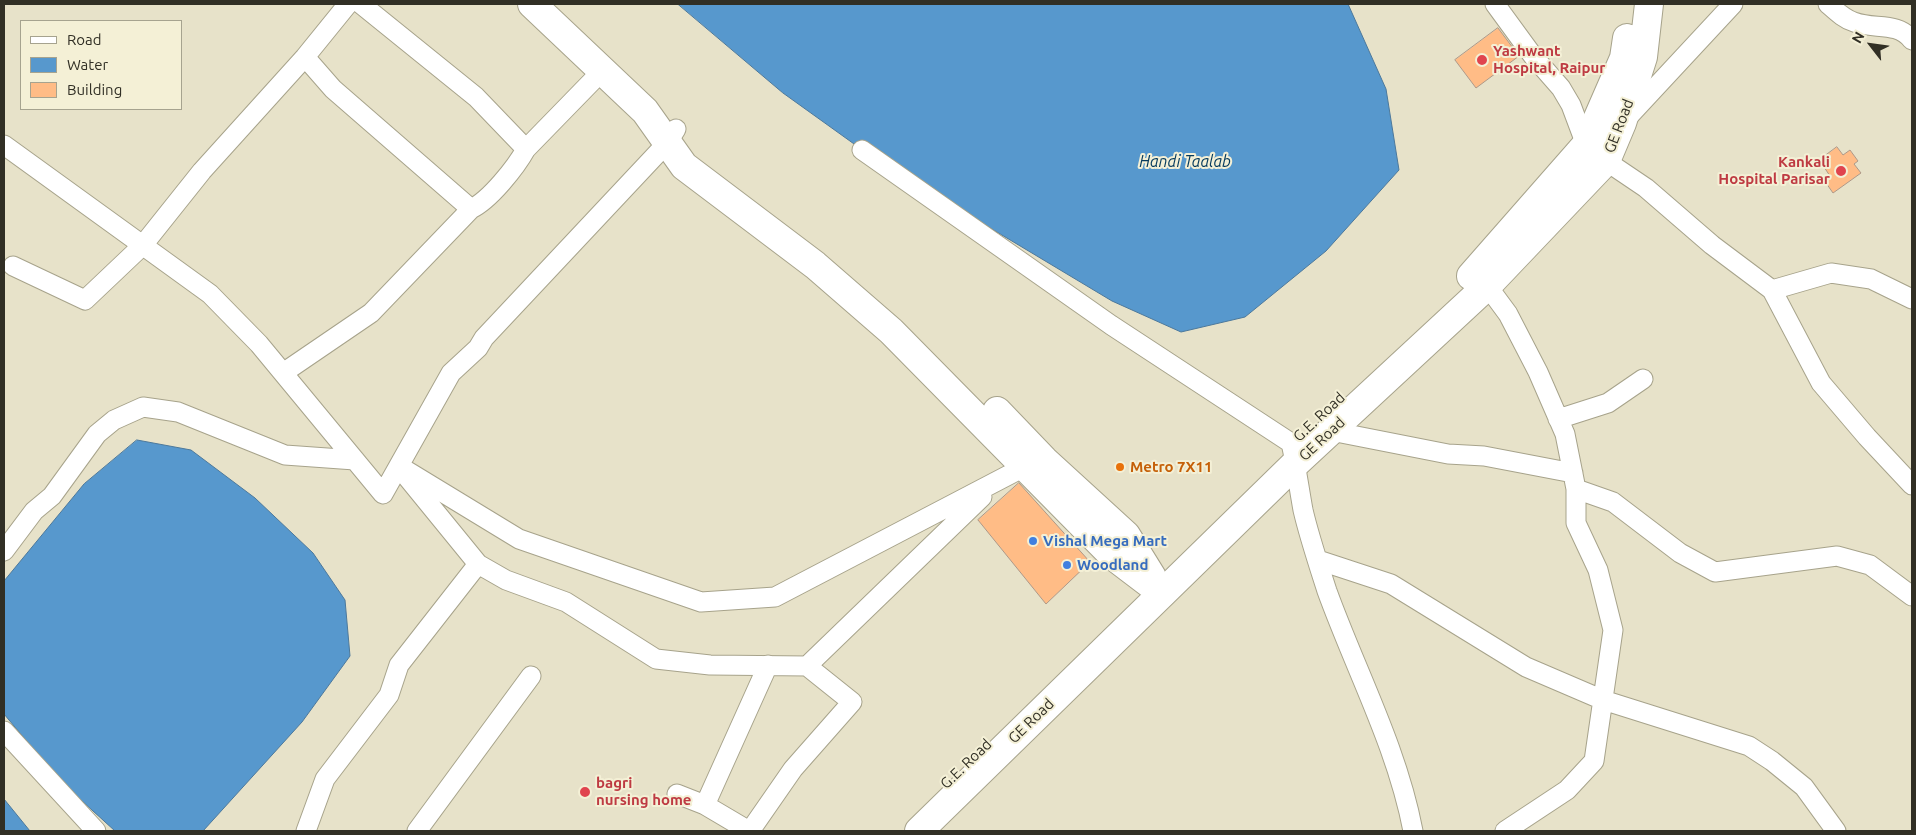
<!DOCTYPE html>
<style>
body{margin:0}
#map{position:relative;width:1916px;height:835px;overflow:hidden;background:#e7e2c9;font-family:Ubuntu,sans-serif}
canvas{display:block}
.frame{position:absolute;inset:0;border:5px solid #312f25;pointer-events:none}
.legend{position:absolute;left:20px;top:20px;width:162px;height:90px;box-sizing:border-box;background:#f4f0d6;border:1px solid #a6a38f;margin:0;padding:6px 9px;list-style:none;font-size:15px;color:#312f25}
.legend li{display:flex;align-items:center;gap:10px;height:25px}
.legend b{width:25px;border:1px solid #a6a38f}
.north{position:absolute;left:1846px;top:20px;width:50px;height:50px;-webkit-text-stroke:4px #f4f0d6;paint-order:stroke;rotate:300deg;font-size:14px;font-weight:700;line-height:20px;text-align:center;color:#312f25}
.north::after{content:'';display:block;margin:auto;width:18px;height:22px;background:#312f25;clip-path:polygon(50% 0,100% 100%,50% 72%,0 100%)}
</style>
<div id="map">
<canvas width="1916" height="835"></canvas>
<div class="frame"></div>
<ul class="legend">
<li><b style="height:6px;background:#fff"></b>Road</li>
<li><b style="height:14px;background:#5798cd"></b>Water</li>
<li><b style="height:14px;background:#ffbc86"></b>Building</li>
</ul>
<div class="north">N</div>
</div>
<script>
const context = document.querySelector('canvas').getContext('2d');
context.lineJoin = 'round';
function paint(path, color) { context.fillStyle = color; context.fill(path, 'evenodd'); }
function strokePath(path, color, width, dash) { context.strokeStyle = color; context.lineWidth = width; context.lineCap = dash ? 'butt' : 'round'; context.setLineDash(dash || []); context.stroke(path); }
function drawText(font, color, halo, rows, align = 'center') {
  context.font = font + ' Ubuntu,sans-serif'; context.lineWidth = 4; context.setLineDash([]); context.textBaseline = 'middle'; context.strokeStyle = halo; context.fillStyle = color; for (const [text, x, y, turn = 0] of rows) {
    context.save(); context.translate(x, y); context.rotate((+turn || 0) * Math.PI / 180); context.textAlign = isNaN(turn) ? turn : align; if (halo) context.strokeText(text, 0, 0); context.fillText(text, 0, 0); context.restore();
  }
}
const water = new Path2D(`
 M 678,4 L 1348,4 L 1386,89 L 1399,170 L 1326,251 L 1245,317 L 1181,332 L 1112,301 L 875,159 L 783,93 Z
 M 137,440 L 191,450 L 255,498 L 313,553 L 345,600 L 350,656 L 302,722 L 203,831 L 115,831 L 60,781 L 4,714 L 4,581 L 84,484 Z
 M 4,799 L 30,831 L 4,831 Z`);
paint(water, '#5798cd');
strokePath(water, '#4c789b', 1);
const building = new Path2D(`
 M 1498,28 L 1519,56 L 1476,88 L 1455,60 Z
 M 1837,147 L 1843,155 L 1850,150 L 1858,161 L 1854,164 L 1861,173 L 1833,193 L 1824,180 L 1830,176 L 1824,167 L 1830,162 L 1825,156 Z
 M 1019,483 L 1090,562 L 1046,604 L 978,520 Z`);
paint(building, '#ffbc86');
strokePath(building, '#ad9888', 1);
const street = new Path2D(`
 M 361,4 L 476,97 L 526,149
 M 1495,4 L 1533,56 L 1561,88 L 1571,105 L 1586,145 L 1606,161 L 1646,188 L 1712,245 L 1772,290 L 1821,383 L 1867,437 L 1912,485
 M 1828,4 C 1836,11 1844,19 1854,22 C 1874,30 1897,21 1912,40
 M 305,57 L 333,89 L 471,209
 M 1627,118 L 1733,4
 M 4,145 L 210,294 L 259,344 L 383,494 L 451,373 L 478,348 L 484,338 L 668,142 L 676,129
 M 862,150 L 1111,325 L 1291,443 C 1296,465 1299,488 1303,510 C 1309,536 1319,566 1327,591 C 1356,671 1397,747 1413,831
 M 13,266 L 85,300 L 143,245 L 202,171 L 305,57 L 348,4
 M 1480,276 L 1508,314 L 1538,372 L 1565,434 L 1576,489 L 1576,523 L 1598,570 L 1613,630 L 1594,761 L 1567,790 L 1505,831
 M 1772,290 L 1831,273 L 1871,279 L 1912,299
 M 283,373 L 371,313 L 471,209 C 490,200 516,167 526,149 L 603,70
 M 1558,419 L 1608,403 L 1643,379
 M 1331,431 L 1448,454 L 1484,456 L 1573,473
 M 399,466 L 519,539 L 701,602 L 775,597 L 1024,467 L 1036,463
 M 1576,489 L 1613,502 L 1680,553 L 1715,572 L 1837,556 L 1870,565 L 1912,596
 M 4,551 L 34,511 L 52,496 L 97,434 L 114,420 L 143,407 L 178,412 L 285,455 L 355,460
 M 1318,560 L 1391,584 L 1526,667 L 1603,700 L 1749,746 L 1772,761 L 1804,787 L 1836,831
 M 478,564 L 506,580 L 566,602 L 656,659 L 710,665 L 807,666 L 982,497
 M 4,731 L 96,831
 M 677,794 L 705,805 L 749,831
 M 705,805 L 768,665
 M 306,831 L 325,779 L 389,695 L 399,665 L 478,564 L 407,477
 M 417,831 L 531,676
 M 750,831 L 793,769 L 852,702 L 807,666`);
const secondary = new Path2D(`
 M 532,4 L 645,111 L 684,166 L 815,265 L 891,331 L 1112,555 L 1162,593
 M 997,411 L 1044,460 L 1126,535 L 1152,577`);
const primary = new Path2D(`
 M 1471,276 L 1586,145 L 1624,58 L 1627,38
 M 919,831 L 1296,463 L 1487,286 L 1606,161 L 1622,123 L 1643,57 L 1649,4`);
strokePath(street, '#a7a38b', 21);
strokePath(secondary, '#a7a38b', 30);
strokePath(primary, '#a7a38b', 30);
strokePath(street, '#fff', 19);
strokePath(secondary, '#fff', 28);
strokePath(primary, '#fff', 28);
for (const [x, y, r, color] of [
 [1482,60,6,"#e0444e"],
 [1841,171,6,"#e0444e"],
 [1120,467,5,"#e8710a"],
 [1033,541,5,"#3f7fe0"],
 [1067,565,5,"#3f7fe0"],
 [585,792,6,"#e0444e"]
]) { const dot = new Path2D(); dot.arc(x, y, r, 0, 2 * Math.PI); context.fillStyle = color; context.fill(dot); strokePath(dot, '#f4f0d6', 2); }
drawText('bold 15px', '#be3a42', '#f4f0d6', [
 ["Yashwant",1493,51],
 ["Hospital, Raipur",1493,68],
 ["Kankali",1830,162,"right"],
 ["Hospital Parisar",1830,179,"right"],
 ["bagri",596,783],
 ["nursing home",596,800]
], 'left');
drawText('15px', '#312f25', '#f4f0d6', [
 ["GE Road",1619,126,-69],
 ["G.E. Road",1319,417,-43],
 ["GE Road",1322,439,-43],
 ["GE Road",1031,721,-44],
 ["G.E. Road",966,764,-44]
]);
drawText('bold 15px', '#c56008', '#f4f0d6', [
 ["Metro 7X11",1130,467]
], 'left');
drawText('bold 15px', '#366cbe', '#f4f0d6', [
 ["Vishal Mega Mart",1043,541],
 ["Woodland",1077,565]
], 'left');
drawText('italic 16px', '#053a5d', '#f4f0d6', [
 ["Handi Taalab",1185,162]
]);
</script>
